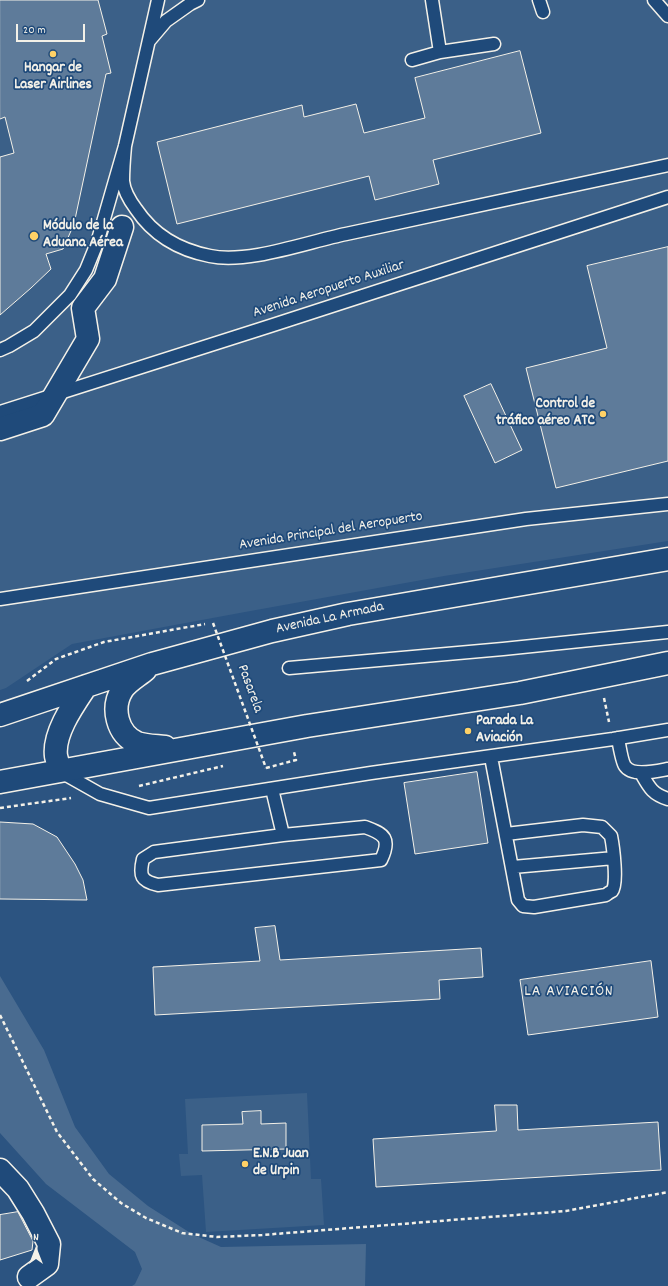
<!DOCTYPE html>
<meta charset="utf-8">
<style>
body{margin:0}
#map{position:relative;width:668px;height:1286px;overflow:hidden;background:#2c5481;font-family:Dekko,sans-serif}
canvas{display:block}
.north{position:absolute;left:16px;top:1230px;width:40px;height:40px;-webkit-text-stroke:3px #1f4a7a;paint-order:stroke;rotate:0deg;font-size:11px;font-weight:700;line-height:16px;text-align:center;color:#f4f1e8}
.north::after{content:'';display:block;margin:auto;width:14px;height:18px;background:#f4f1e8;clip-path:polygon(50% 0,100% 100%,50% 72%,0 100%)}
.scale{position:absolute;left:16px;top:24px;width:69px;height:18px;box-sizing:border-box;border:2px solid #f4f1e8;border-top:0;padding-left:5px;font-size:12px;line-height:14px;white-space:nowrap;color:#f4f1e8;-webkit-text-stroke:3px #1f4a7a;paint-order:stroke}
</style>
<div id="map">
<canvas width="668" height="1286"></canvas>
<div class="north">N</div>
<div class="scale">20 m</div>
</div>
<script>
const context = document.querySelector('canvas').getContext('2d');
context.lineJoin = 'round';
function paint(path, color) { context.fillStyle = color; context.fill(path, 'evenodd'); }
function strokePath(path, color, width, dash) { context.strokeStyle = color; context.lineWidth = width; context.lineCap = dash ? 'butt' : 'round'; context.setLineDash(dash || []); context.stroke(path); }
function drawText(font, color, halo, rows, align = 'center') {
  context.font = font + ' Dekko,sans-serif'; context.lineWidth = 3.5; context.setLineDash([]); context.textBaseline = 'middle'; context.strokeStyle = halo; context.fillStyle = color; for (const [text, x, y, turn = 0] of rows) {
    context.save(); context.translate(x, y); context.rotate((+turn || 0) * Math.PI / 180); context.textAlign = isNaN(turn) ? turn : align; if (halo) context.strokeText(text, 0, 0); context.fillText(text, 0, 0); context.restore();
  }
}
paint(new Path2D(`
 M 0,0 L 668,0 L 668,541 L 444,576 L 245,612 L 72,644 L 6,688 L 0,690 Z
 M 307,1093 L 311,1179 L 321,1179 L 324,1225 L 206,1232 L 202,1175 L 181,1176 L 179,1154 L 188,1154 L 185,1099 Z`), '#3b6088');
paint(new Path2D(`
 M 0,976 L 44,1050 L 75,1127 L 109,1174 L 148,1206 L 192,1234 L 221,1247 L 366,1244 L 365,1286 L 132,1286 L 135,1284 L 142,1269 L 135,1252 L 46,1184 L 0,1133 Z`), '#496b90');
const building = new Path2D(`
 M 0,0 L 98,0 L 107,34 L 102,36 L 111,73 L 106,74 L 74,224 L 63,249 L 46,254 L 51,269 L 31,288 L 0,315 L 0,157 L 14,153 L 5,117 L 0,119 Z
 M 520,51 L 541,133 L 433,160 L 439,184 L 375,200 L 369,176 L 177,224 L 157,142 L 302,105 L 304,117 L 356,104 L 364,133 L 425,118 L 415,78 Z
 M 668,247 L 668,461 L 556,488 L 526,368 L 607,348 L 587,266 Z
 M 491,384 L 522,450 L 495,463 L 464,396 Z
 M 477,772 L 488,843 L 415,854 L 404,783 Z
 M 0,822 L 33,824 L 57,837 L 75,864 L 83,880 L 87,900 L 0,899 Z
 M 275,926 L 280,960 L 481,948 L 483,977 L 439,980 L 440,999 L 155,1015 L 153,967 L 260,961 L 255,928 Z
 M 651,961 L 658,1017 L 528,1035 L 520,980 Z
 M 495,1105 L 517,1105 L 518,1130 L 658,1122 L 661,1170 L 376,1187 L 373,1139 L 496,1131 Z
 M 261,1111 L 261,1124 L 286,1123 L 286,1149 L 202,1151 L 202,1125 L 243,1124 L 242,1112 Z
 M 18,1212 L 33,1241 L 32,1250 L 0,1260 L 0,1215 Z`);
paint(building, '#5e7b9a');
strokePath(building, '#f4f1e8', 1);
const lane = new Path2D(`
 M 432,0 L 440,52 L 494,44
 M 539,0 L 543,12
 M 654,0 L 668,16
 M 149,41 L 166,21 L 190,4 L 198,0
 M 412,60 L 440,52
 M 125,146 C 124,157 123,170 123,181 C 124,191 130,201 136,209 C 154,236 179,250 210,256 C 248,264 307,242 346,234 C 453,211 561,188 668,165
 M 0,350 L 9,346 L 34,331 L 70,295 L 86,270 L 97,243 L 125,146 L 158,0
 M 0,412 L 270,326 L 668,197
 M 0,599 L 526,519 L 668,504
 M 289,668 L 503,649 L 668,632
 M 618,738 C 619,744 622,762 625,766 C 632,777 657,771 668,769
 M 491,757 L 518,900 L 523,906 L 534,907 L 606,895 C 608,893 610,892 612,891 C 618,884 613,846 611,836 L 602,827 L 583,825 L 506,834
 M 61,772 L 100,794 L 149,808 L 371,773 L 613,739 L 668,730
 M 641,773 C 649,787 652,794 668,799
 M 272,789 L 283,835
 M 365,827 C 385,834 391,839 381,860 L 158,885 C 141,881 139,876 143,859 L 154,852 L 283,835 Z
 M 513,867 L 614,858`);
const street = new Path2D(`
 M 0,429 L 43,415 L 88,339 L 83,308 L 105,279 L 122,227
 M 0,1170 L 18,1189 L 33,1213 L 49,1244 L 47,1264 L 29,1277`);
const secondary = new Path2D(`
 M 145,670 C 138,676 127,682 122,690 C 111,708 117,734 137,743 C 146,746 157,746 165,747
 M 0,715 L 152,664 L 272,631 L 348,614 L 668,559
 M 60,771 C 59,766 57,761 56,756 C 53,733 74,704 86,686
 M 0,782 L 307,726 L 520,693 L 668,663`);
strokePath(lane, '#f4f1e8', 15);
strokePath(street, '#f4f1e8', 25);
strokePath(secondary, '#f4f1e8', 25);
strokePath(new Path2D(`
 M 27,681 L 56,659 L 104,642 L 205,624
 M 604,698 L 609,722
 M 266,768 L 296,760 L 294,752
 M 139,786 L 223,766
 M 0,808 L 71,798
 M 0,1015 L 57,1132 L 93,1179 L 121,1203 L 146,1218 L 182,1233 L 217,1237 L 262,1235 L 566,1211 L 668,1192`), '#f4f1e8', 2.5, [4, 3]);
strokePath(lane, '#1f4a7a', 12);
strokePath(street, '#1f4a7a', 22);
strokePath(secondary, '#1f4a7a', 22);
strokePath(new Path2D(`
 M 213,623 L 266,768`), '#f4f1e8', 2.5, [4, 3]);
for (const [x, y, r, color] of [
 [53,54,4,"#ffd166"],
 [34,236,5,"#ffd166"],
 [603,414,4,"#ffd166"],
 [468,731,4,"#ffd166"],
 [245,1164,4,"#ffd166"]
]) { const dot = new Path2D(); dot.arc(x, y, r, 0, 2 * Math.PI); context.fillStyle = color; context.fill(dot); strokePath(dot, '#1f4a7a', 1.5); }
drawText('bold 15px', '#f4f1e8', '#1f4a7a', [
 ["Hangar de",53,69,"center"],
 ["Laser Airlines",53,86,"center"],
 ["Módulo de la",43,227],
 ["Aduana Aérea",43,244],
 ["Control de",595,405,"right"],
 ["tráfico aéreo ATC",595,422,"right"],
 ["Parada La",476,722],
 ["Aviación",476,739],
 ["E.N.B Juan",253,1155],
 ["de Urpin",253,1172]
], 'left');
drawText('15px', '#f4f1e8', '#1f4a7a', [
 ["Avenida Aeropuerto Auxiliar",329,290,-18],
 ["Avenida Principal del Aeropuerto",331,532,-9],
 ["Avenida La Armada",330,619,-12],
 ["Pasarela",249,689,70]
]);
context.letterSpacing = '1px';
drawText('16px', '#f4f1e8', '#1f4a7a', [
 ["LA AVIACIÓN",569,993]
]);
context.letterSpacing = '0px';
</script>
